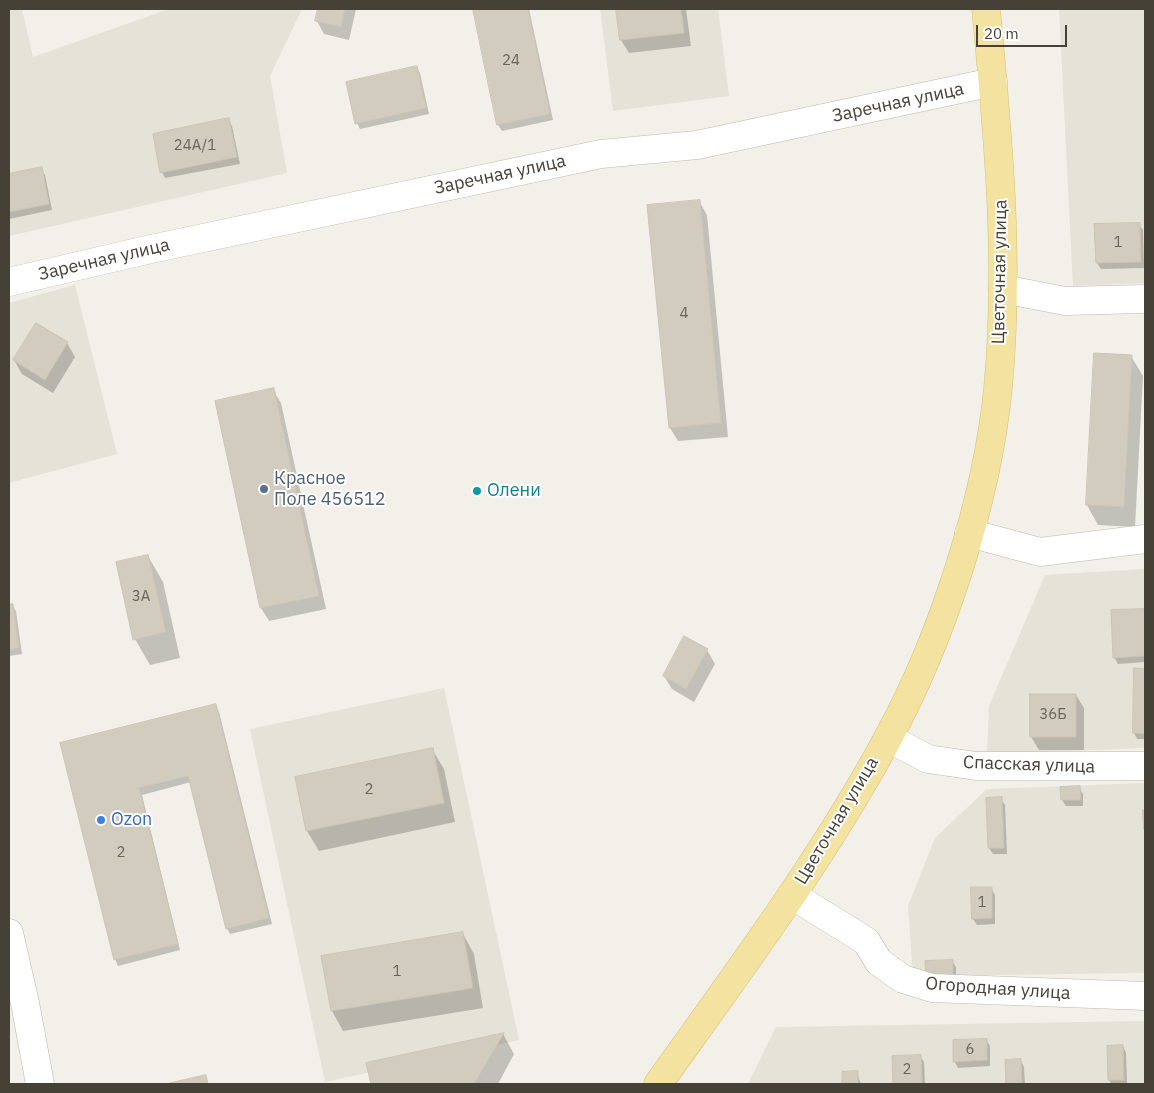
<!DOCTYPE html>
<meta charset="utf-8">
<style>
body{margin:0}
#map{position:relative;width:1154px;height:1093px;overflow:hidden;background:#f2f0e8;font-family:"IBM Plex Sans",sans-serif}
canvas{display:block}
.frame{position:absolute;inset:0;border:10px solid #454137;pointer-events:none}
.scale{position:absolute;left:976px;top:25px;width:91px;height:22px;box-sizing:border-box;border:2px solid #454137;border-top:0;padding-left:6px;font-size:15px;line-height:18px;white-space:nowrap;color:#454137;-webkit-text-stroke:4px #fff;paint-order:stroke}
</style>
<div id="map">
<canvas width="1154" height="1093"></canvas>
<div class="frame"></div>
<div class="scale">20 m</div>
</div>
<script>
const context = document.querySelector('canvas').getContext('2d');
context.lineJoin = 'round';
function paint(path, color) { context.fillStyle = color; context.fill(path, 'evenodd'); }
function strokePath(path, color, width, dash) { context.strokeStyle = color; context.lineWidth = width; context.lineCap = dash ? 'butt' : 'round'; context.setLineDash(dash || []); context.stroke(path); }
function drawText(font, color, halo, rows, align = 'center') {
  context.font = font + ' "IBM Plex Sans",sans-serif'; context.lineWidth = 4; context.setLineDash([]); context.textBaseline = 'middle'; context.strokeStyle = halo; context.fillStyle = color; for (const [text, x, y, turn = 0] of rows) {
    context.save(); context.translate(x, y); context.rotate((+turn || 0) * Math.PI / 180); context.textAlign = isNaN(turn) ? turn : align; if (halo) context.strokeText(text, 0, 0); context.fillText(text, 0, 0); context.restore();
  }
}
paint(new Path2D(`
 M 9,9 L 22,9 L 33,57 L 169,9 L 302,9 L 270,76 L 287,173 L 9,236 Z
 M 600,9 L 718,9 L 729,96 L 613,111 Z
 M 1059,9 L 1145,9 L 1145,283 L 1073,286 Z
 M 75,285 L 117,454 L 9,483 L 9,303 Z
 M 1145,569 L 1145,748 L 987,754 L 989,706 L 1045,575 Z
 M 444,688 L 519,1040 L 325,1082 L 250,729 Z
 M 1145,783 L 1145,973 L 913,976 L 908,906 L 935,838 L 987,789 Z
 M 1145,1021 L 1145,1084 L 748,1084 L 776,1027 Z`), '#e5e2d7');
paint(new Path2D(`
 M 319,9 L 356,9 L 349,40 L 324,34 L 317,21 Z
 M 474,9 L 529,9 L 553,120 L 502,131 L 498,125 Z
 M 617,9 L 686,9 L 691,46 L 629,53 L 621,40 Z
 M 416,67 L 420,73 L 429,114 L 360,129 L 357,123 Z
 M 229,120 L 232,126 L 240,164 L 165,178 L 162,172 Z
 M 41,169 L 45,175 L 52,210 L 9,219 L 9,175 Z
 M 699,201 L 707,215 L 728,437 L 678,441 L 670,428 L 649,206 Z
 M 1139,224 L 1143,230 L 1144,268 L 1101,269 L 1097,263 Z
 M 37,324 L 67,343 L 75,357 L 53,393 L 22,374 L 14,360 Z
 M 1095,355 L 1131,356 L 1143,376 L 1135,527 L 1098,525 L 1087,505 Z
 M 273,390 L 281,403 L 326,609 L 269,621 L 261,608 L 216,402 Z
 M 148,556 L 163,582 L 180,658 L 150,665 L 135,639 Z
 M 12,605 L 16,611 L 22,654 L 9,656 L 9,606 Z
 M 1145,610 L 1145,662 L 1118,664 L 1114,657 L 1112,611 Z
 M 707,650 L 715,664 L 694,702 L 672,689 L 664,676 Z
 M 1135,670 L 1145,670 L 1145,739 L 1137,739 L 1134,733 Z
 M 1076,695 L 1084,708 L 1084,750 L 1039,750 L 1031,737 Z
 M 216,706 L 219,712 L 272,924 L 230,934 L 227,928 L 191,782 L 142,795 L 180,950 L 118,966 L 115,959 L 62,744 Z
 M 432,749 L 444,769 L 455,822 L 319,851 L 307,831 Z
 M 1079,787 L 1083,794 L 1083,806 L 1066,806 L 1062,800 Z
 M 1001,799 L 1005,805 L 1007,854 L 993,854 L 989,848 Z
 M 991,888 L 995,895 L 995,924 L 977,925 L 973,919 Z
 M 463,934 L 474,954 L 483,1008 L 343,1031 L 332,1011 L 323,957 Z
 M 952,961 L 956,967 L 956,984 L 931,984 Z
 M 503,1034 L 514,1054 L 498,1084 L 372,1084 L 368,1064 Z
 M 986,1040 L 990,1046 L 990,1066 L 958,1068 L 954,1061 Z
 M 1123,1046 L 1126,1053 L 1127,1084 L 1111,1084 L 1109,1080 Z
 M 920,1056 L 924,1062 L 925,1084 L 894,1084 L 893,1057 Z
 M 1006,1061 L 1021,1061 L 1024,1067 L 1025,1084 L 1007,1084 Z
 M 843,1073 L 857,1073 L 861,1084 L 843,1084 Z`), '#0003');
const building = new Path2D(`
 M 318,9 L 345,9 L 341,27 L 315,21 Z
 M 473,9 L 528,9 L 550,114 L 497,125 Z
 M 616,9 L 681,9 L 684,33 L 620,40 Z
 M 417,66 L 426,108 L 355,124 L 346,82 Z
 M 229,118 L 237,157 L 160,173 L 153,134 Z
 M 42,167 L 49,204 L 9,212 L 9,174 Z
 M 700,200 L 721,423 L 669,428 L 647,205 Z
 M 1140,223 L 1141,262 L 1096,263 L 1094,224 Z
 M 36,323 L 68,342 L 45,380 L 13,360 Z
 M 1094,353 L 1132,355 L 1124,507 L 1086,505 Z
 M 274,388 L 319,596 L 260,608 L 215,401 Z
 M 148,555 L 166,632 L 133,640 L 116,562 Z
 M 9,604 L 13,604 L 19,648 L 9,650 Z
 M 1145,609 L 1145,656 L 1113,658 L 1111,610 Z
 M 684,636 L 708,649 L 686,689 L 663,676 Z
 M 1134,668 L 1145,669 L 1145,734 L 1133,733 Z
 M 1030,694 L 1076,694 L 1076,737 L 1030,737 Z
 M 216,704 L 269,918 L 226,929 L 188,776 L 139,788 L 178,944 L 114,960 L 60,743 Z
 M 433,748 L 444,803 L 306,831 L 295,777 Z
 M 1080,786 L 1081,800 L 1061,800 L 1060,787 Z
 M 1002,797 L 1004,848 L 988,848 L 986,798 Z
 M 1143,810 L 1145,810 L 1145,829 L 1144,829 Z
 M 971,887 L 992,887 L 992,918 L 972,919 Z
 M 463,932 L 473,988 L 331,1011 L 321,956 Z
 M 953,960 L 953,978 L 926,978 L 925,961 Z
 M 504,1033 L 474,1084 L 371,1084 L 366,1063 Z
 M 987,1039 L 987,1060 L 953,1062 L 953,1040 Z
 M 1123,1045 L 1124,1080 L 1108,1080 L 1107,1046 Z
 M 921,1055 L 922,1084 L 893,1084 L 892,1056 Z
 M 1021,1059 L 1022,1084 L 1006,1084 L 1005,1060 Z
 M 858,1071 L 858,1084 L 842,1084 L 842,1072 Z
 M 206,1075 L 208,1084 L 166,1084 Z`);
paint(building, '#d2ccbf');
strokePath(building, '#ccc4b3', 1);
const minor = new Path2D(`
 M 9,282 L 151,249 L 601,154 L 697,145 L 993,82
 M 1003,289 L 1065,301 L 1145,299
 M 969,533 L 1040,552 L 1145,539
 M 888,738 L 928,759 L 976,766 L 1145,766
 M 792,895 L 866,941 L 879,962 L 903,979 L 932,988 L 1145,996
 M 9,933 L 25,1003 L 40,1084`);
const major = new Path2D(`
 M 658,1084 C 738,972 822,860 888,738 C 942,639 987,501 998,388 C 1010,262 998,135 986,9`);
strokePath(minor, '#bdb8ac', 29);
strokePath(major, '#d7c072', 29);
strokePath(minor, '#fff', 28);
strokePath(major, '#f3e2a0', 28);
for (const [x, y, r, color] of [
 [264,489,5,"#5c6f8a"],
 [477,491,5,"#0f9aa8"],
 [101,820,5,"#3f7fe0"]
]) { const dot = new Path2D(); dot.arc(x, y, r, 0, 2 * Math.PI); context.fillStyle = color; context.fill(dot); strokePath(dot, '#fff', 2); }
drawText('15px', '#686459', null, [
 ["24",511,61],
 ["24А/1",195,146],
 ["1",1118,243],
 ["4",684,314],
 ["3А",141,597],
 ["36Б",1053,715],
 ["2",369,790],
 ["2",121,853],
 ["1",982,903],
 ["1",397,972],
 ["6",970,1050],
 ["2",907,1070]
]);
drawText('18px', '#454137', '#fff', [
 ["Заречная улица",898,103,-12],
 ["Заречная улица",500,175,-12],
 ["Заречная улица",104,260,-13],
 ["Цветочная улица",1000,272,-89],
 ["Спасская улица",1029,765,2],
 ["Цветочная улица",837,821,-59],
 ["Огородная улица",998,989,4]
]);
drawText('18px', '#4e5e75', '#fff', [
 ["Красное",274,479],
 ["Поле 456512",274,500]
], 'left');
drawText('18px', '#0d838f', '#fff', [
 ["Олени",487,491]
], 'left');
drawText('18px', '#366cbe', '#fff', [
 ["Ozon",111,820]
], 'left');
</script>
